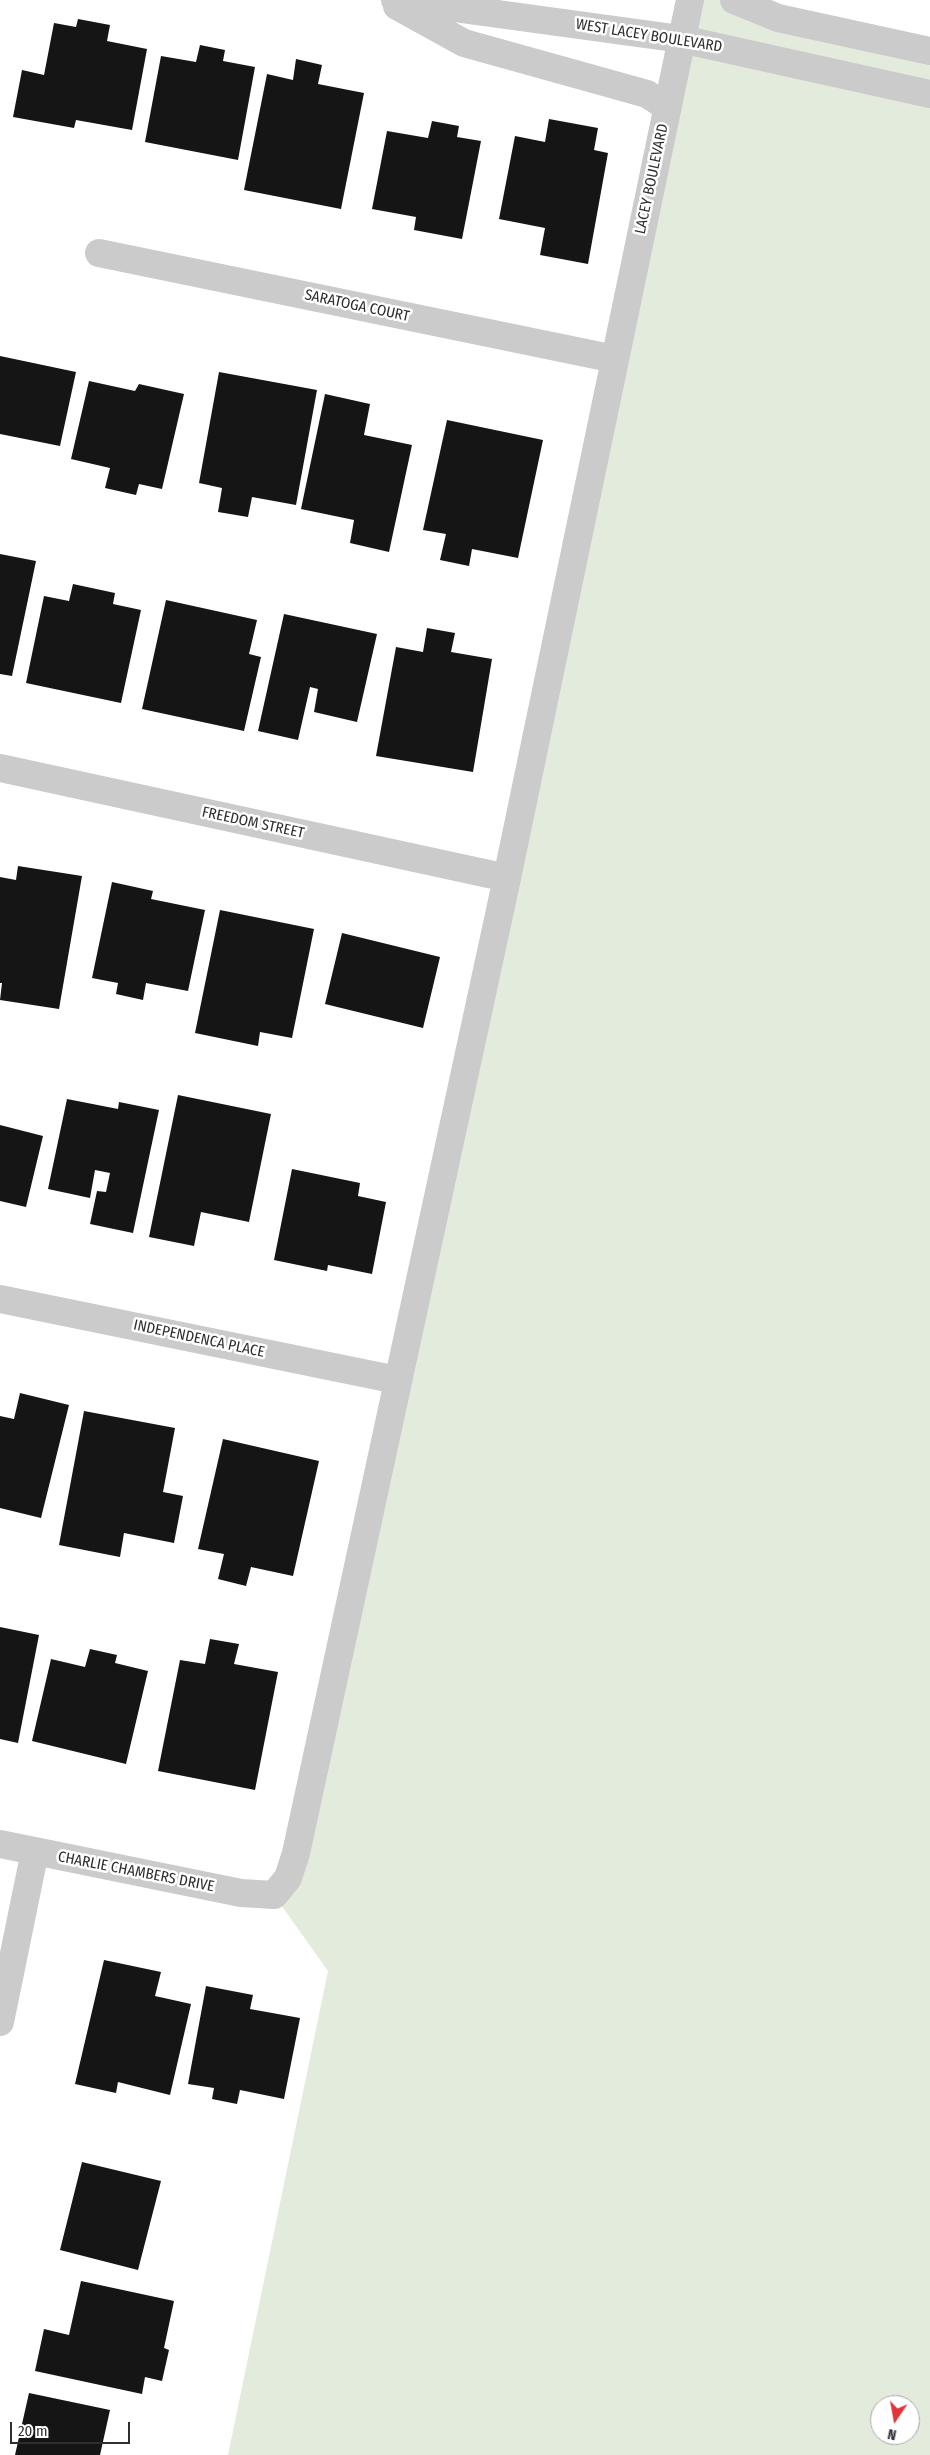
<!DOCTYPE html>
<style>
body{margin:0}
#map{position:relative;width:930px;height:2455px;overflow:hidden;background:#fff;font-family:"Fira Sans Condensed",sans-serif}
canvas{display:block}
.north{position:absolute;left:870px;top:2395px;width:50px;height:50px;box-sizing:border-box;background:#fff;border:1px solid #ababab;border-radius:50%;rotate:192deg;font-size:14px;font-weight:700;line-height:20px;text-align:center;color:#2e2e2e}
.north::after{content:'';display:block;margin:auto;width:18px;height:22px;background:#df363b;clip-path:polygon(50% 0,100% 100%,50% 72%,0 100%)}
.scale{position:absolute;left:10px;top:2422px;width:120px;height:22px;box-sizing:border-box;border:2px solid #2e2e2e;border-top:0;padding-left:6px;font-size:15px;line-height:18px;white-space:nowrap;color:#2e2e2e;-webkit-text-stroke:4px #fff;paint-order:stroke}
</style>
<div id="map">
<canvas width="930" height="2455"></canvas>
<div class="north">N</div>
<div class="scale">20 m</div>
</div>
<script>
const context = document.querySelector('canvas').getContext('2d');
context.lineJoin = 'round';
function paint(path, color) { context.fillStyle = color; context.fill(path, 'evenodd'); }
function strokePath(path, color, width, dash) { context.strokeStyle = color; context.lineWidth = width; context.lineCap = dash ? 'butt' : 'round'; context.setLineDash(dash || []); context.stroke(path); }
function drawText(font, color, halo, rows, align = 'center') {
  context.font = font + ' "Fira Sans Condensed",sans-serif'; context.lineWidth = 5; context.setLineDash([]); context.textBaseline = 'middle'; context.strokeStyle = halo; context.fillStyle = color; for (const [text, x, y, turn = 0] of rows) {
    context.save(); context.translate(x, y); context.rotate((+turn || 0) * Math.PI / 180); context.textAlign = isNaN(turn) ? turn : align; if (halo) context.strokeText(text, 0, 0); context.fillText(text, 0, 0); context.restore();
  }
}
paint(new Path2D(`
 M 690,0 L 734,0 L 930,51 L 930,2455 L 228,2455 L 328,1971 L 274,1895 ZM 880,2405 L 910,2405 L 910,2435 L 880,2435 Z`), '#e3ebdc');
paint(new Path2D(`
 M 78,19 L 110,25 L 107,41 L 147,49 L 132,130 L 76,120 L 74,128 L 13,117 L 22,70 L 44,75 L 54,23 L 76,27 Z
 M 200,45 L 225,50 L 223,61 L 255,67 L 238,160 L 145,142 L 161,56 L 196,62 Z
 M 296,59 L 322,65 L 318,84 L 364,93 L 341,209 L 244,190 L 267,74 L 293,80 Z
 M 549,119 L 598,128 L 594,150 L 608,153 L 588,264 L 540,255 L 545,228 L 499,219 L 515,136 L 545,142 Z
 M 432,121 L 459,126 L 457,137 L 481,141 L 462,239 L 414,230 L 416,217 L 372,209 L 387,131 L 428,138 Z
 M 0,356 L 76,372 L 60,446 L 0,434 Z
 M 219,372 L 317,390 L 296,505 L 252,497 L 248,517 L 218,512 L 222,488 L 199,483 Z
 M 89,381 L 135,391 L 139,384 L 184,394 L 162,489 L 139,484 L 136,495 L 105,488 L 110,468 L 71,459 Z
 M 325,394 L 370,404 L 364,435 L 412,445 L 389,552 L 350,543 L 354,520 L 301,509 Z
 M 447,420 L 543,440 L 518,558 L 472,549 L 469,566 L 440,560 L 446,534 L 423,530 Z
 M 0,554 L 36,561 L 12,676 L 0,674 Z
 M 73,584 L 115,593 L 113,604 L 141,610 L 121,703 L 26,683 L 44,596 L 69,601 Z
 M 166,600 L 257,620 L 249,654 L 261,657 L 244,731 L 142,709 Z
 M 284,614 L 377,634 L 357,722 L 314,712 L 318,689 L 310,687 L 298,740 L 258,731 Z
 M 427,628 L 455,633 L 451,652 L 492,659 L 473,772 L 376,756 L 396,647 L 423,652 Z
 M 18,866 L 82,876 L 59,1009 L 0,1000 L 2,983 L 0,983 L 0,877 L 16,880 Z
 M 112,882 L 153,891 L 151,899 L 205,910 L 188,991 L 146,983 L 143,1000 L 116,994 L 118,983 L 92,978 Z
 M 220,910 L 314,929 L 292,1038 L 260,1032 L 258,1046 L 195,1033 Z
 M 342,933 L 440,957 L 423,1028 L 325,1004 Z
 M 178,1095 L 271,1114 L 249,1222 L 201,1212 L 194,1246 L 149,1237 Z
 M 67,1099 L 118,1109 L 119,1102 L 159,1110 L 133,1233 L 90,1224 L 97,1191 L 106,1192 L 110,1173 L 95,1170 L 90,1198 L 48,1189 Z
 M 0,1125 L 43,1136 L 26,1207 L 0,1201 Z
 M 292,1169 L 360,1183 L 358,1196 L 386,1202 L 372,1274 L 328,1265 L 327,1271 L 274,1260 Z
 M 20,1393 L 69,1405 L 41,1518 L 0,1508 L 0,1416 L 14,1419 Z
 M 84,1411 L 175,1428 L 163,1492 L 183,1496 L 174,1543 L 124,1533 L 120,1557 L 59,1545 Z
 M 223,1439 L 319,1461 L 293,1576 L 251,1567 L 246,1586 L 218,1579 L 224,1554 L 198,1549 Z
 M 0,1627 L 39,1635 L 18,1743 L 0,1739 Z
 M 210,1639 L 239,1644 L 234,1664 L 278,1672 L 255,1790 L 158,1771 L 180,1660 L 205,1664 Z
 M 90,1649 L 117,1655 L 115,1663 L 148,1671 L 126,1764 L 32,1741 L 51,1659 L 85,1667 Z
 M 104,1960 L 161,1972 L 155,1996 L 191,2004 L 170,2095 L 118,2082 L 116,2093 L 75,2084 Z
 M 206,1986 L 253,1995 L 250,2009 L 300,2018 L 284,2099 L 240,2090 L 237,2104 L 212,2099 L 214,2088 L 188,2084 Z
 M 82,2162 L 161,2181 L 138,2270 L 60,2250 Z
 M 81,2281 L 174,2301 L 164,2348 L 169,2350 L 162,2381 L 145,2377 L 142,2394 L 35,2371 L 44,2329 L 69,2335 Z
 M 29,2393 L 110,2410 L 100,2455 L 15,2455 Z`), '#151515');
strokePath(new Path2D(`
 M 99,253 L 615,359
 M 0,768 L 507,878
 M 0,1299 L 397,1380
 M 0,1844 L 241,1893 L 274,1895 L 288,1878 L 296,1853 L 507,878 L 690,0
 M 0,2022 L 35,1851`), '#cbcbcb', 28);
strokePath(new Path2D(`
 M 395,0 L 681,39 L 930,94
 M 734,0 L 778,18 L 930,51
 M 397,6 L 464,43 L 647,94 L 667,107`), '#cbcbcb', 28);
drawText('15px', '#2e2e2e', '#fff', [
 ["WEST LACEY BOULEVARD",649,36,9],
 ["LACEY BOULEVARD",652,179,-78],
 ["SARATOGA COURT",357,306,12],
 ["FREEDOM STREET",253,823,12],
 ["INDEPENDENCA PLACE",199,1339,12],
 ["CHARLIE CHAMBERS DRIVE",136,1872,11]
]);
</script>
